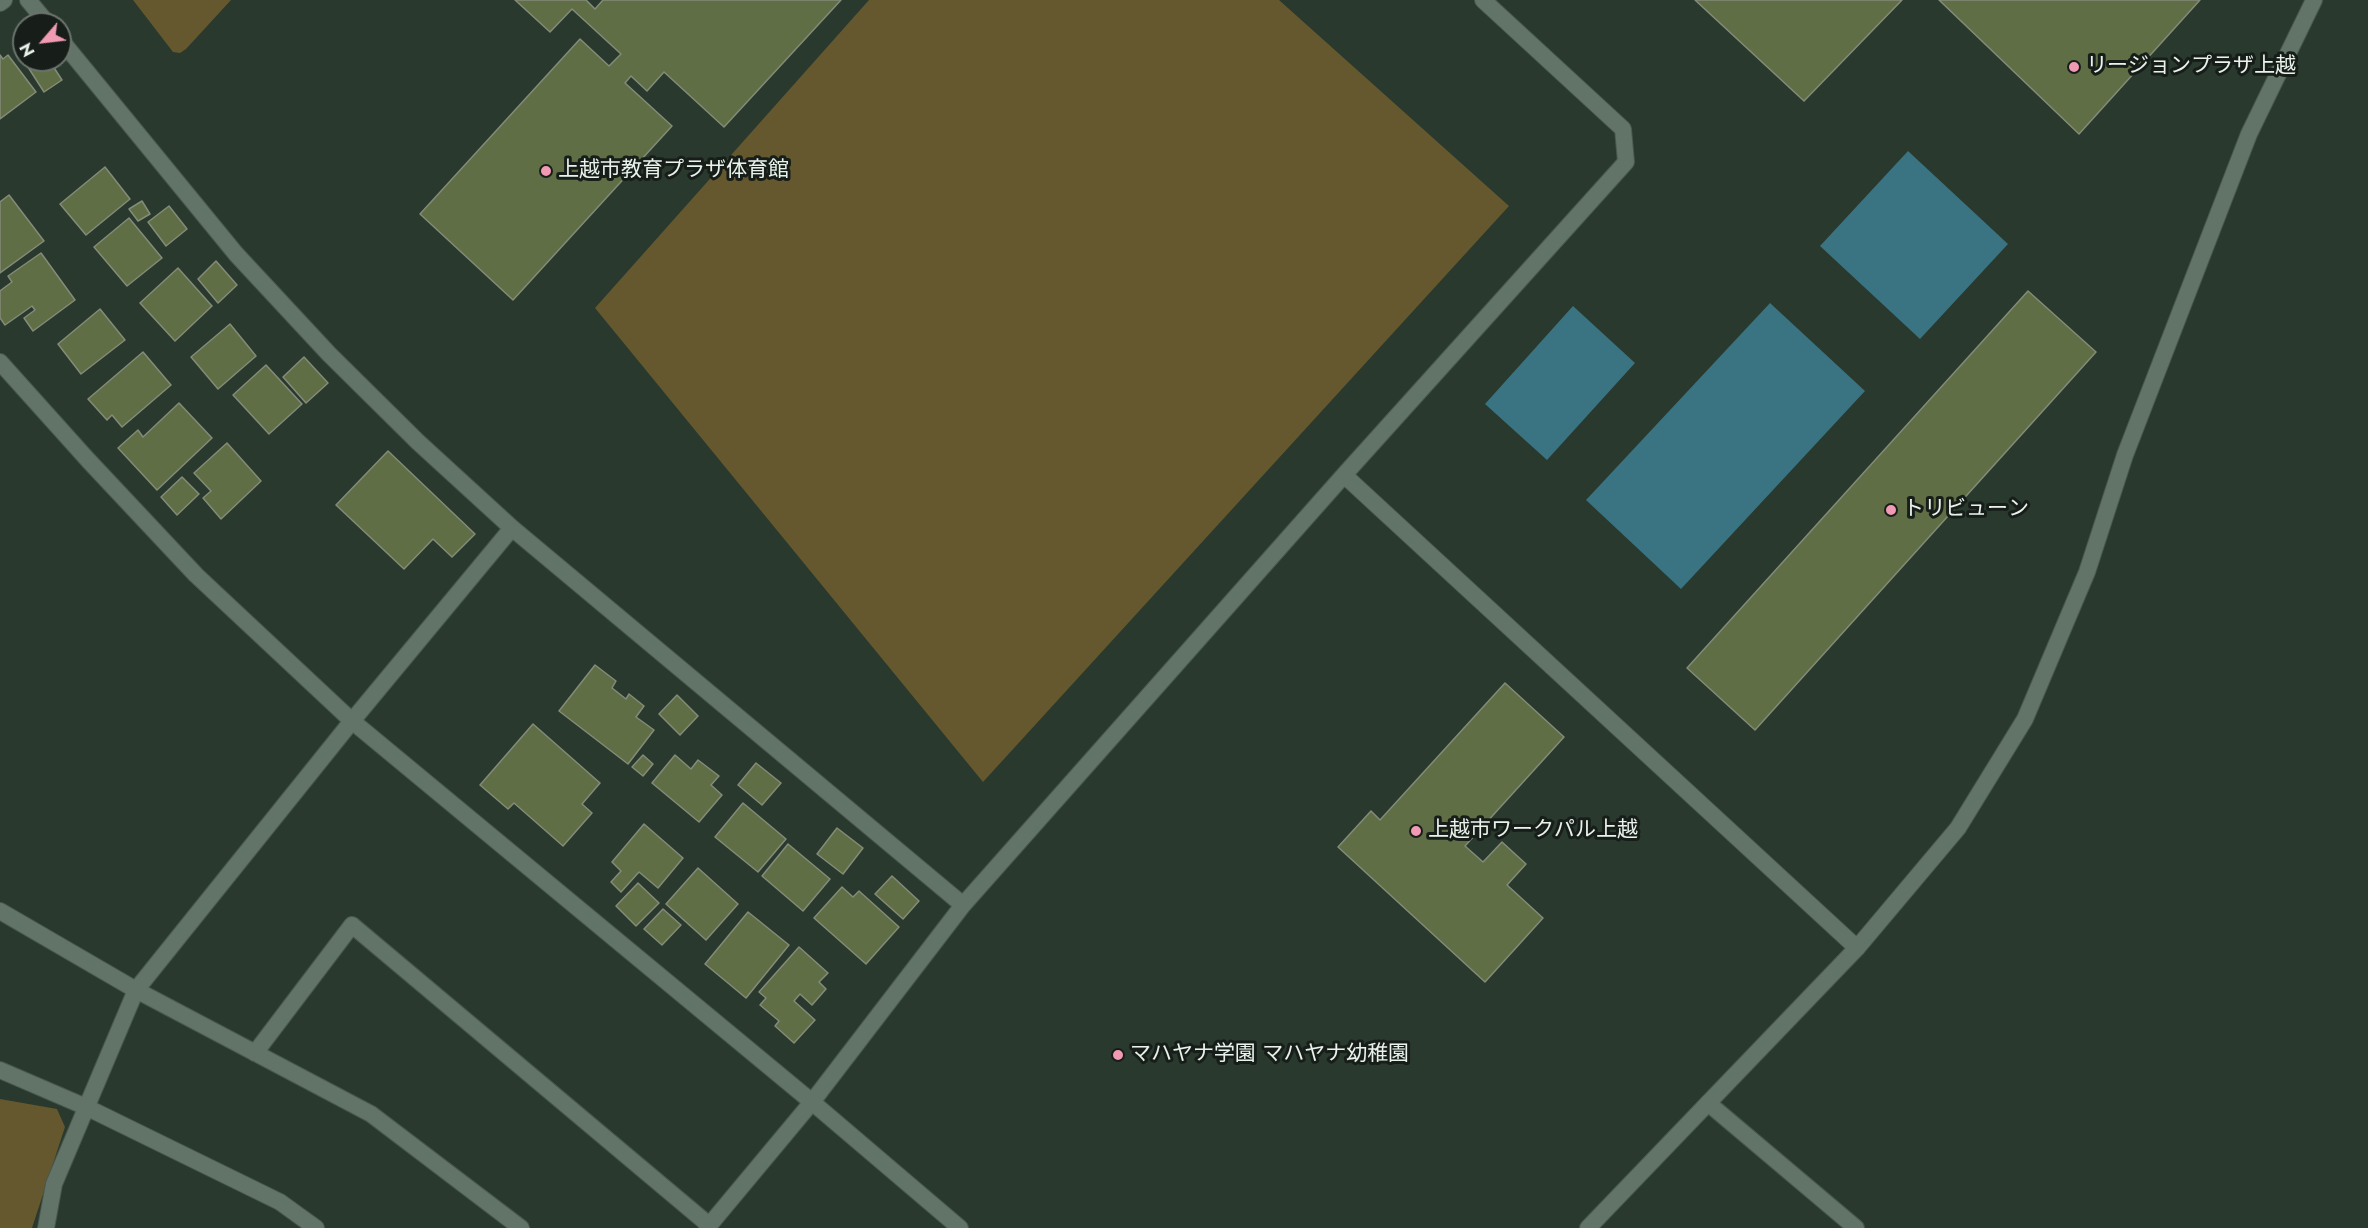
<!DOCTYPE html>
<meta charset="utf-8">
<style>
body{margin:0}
#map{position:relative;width:2368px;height:1228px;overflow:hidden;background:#29392e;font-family:Jost,sans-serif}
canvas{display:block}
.north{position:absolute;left:12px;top:12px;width:60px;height:60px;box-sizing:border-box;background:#171e19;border:2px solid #6b736d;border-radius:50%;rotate:242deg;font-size:16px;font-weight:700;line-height:24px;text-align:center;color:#e9f2eb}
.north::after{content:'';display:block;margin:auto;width:21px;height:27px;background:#f19ab3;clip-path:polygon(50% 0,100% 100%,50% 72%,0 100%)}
</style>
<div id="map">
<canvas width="2368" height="1228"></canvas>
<div class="north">N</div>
</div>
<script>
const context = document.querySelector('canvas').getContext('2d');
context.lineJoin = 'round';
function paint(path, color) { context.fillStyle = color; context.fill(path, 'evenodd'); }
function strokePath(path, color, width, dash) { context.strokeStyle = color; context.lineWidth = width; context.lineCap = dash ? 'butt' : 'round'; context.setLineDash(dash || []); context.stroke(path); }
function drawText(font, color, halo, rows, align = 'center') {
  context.font = font + ' Jost,"Noto Sans JP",sans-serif'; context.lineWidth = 6; context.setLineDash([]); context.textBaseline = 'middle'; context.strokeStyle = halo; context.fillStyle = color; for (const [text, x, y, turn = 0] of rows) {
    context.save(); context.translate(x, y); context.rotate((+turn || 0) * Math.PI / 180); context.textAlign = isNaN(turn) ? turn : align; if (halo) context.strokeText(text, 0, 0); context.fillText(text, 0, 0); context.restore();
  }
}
paint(new Path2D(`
 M 133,0 L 231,0 L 186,49 L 180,53 L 173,52 Z
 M 869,0 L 1279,0 L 1509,206 L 983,782 L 595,308 Z
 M 0,1099 L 57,1109 L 65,1127 L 32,1228 L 0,1228 Z`), '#65582f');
paint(new Path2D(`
 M 1908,151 L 2008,244 L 1920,339 L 1820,246 Z
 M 1770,303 L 1865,391 L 1681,589 L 1586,500 Z
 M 1573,306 L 1635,363 L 1547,460 L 1485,404 Z`), '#3a7381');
const building = new Path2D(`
 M 515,0 L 586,0 L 595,9 L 603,0 L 841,0 L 724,127 L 664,72 L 647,91 L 631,76 L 625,83 L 672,126 L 513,300 L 420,214 L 580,39 L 609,66 L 621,54 L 572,9 L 550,32 Z
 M 1695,0 L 1902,0 L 1804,101 Z
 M 1939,0 L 2200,0 L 2079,134 Z
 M 0,55 L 3,59 L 8,55 L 36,92 L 0,119 Z
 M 32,60 L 49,60 L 62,80 L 44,92 L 26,64 Z
 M 105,167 L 130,199 L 86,235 L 60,204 Z
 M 9,195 L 44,241 L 0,273 L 0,202 Z
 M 142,201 L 150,214 L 138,221 L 129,209 Z
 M 169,206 L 187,229 L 166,246 L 148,222 Z
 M 129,218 L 162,258 L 127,286 L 94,247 Z
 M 41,253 L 75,300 L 33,331 L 24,318 L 35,310 L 32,306 L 5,325 L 0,318 L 0,291 L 12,282 L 8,276 Z
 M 216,261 L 237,285 L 218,303 L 198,279 Z
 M 178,268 L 212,306 L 175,341 L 140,303 Z
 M 2028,291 L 2096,352 L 1755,730 L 1687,668 Z
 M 100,309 L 125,340 L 81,374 L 58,344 Z
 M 230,324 L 256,356 L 218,389 L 191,357 Z
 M 143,352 L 171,385 L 122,427 L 112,415 L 107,420 L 88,399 Z
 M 304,357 L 328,383 L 306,403 L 283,377 Z
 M 266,365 L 302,404 L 269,434 L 233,395 Z
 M 179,403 L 212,438 L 157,490 L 118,448 L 138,430 L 143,437 Z
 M 227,443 L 261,481 L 221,519 L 203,498 L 211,491 L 194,473 Z
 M 388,451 L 475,534 L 452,557 L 433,539 L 404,569 L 336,505 Z
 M 182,477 L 199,494 L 177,515 L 161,497 Z
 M 595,665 L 616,681 L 612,688 L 626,699 L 629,694 L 644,706 L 636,717 L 654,730 L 628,764 L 559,711 Z
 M 1505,683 L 1564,737 L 1465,846 L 1483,862 L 1502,842 L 1526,864 L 1507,885 L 1543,918 L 1485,982 L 1338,847 L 1371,811 L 1380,820 Z
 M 677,695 L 698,716 L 680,735 L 659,714 Z
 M 533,724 L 600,783 L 582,804 L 592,813 L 563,846 L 514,803 L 508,809 L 480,785 Z
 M 643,755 L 653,764 L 643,776 L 632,767 Z
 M 675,755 L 691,769 L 698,760 L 719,776 L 711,785 L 722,795 L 699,822 L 652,783 Z
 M 756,763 L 781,783 L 762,805 L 738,785 Z
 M 743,803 L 786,839 L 758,872 L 715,837 Z
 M 644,824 L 683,858 L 658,888 L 639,872 L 621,892 L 611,882 L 621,871 L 612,862 Z
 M 837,828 L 863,848 L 843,874 L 817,854 Z
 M 788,844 L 830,879 L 803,911 L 762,876 Z
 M 698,868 L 738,904 L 706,940 L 666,904 Z
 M 892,876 L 919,901 L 903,919 L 875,894 Z
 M 638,883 L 659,903 L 636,926 L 616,906 Z
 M 842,887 L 853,897 L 859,891 L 899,927 L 866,964 L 814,918 Z
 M 663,909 L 681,925 L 662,945 L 644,929 Z
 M 748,912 L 789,945 L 746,998 L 705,964 Z
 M 799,947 L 828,973 L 819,982 L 826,989 L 812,1005 L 800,994 L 794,1001 L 815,1020 L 794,1043 L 775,1026 L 779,1021 L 760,1005 L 766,998 L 759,992 Z`);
paint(building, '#606e45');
strokePath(building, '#848b79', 1.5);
const minor = new Path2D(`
 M 28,0 L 48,24
 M 0,3 L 4,0
 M 60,39 L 236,254 L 329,354 L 418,442 L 512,528 L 963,905
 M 1344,475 L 1857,948
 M 0,911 L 136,990 L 371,1114 L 521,1228
 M 255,1053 L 352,925 L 709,1225
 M 0,1070 L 86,1107 L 280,1202 L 316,1228
 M 1708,1103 L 1856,1228
 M 46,1228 L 54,1184 L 136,990 L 352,721 L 512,528
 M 707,1228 L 812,1102 L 963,905 L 1344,475 L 1626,162 L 1623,129 L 1483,0`);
const tertiary = new Path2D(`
 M 0,362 L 88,460 L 196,575 L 352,721 L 812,1102 L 960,1228
 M 1588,1228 L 1857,948 L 1958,828 L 2025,719 L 2087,572 L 2125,455 L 2249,134 L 2314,0`);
strokePath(minor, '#49574d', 18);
strokePath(tertiary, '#49574d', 18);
strokePath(minor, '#627467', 16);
strokePath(tertiary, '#627467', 16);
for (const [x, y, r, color] of [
 [2074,67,6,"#f19ab3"],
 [546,171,6,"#f19ab3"],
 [1891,510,6,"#f19ab3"],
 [1416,831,6,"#f19ab3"],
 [1118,1055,6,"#f19ab3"]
]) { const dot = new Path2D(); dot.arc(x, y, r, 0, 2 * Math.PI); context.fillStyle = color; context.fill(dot); strokePath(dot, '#171e19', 2); }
drawText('21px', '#e9f2eb', '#171e19', [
 ["リージョンプラザ上越",2086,67],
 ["上越市教育プラザ体育館",558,171],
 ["トリビューン",1903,510],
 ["上越市ワークパル上越",1428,831],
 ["マハヤナ学園 マハヤナ幼稚園",1130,1055]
], 'left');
</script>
